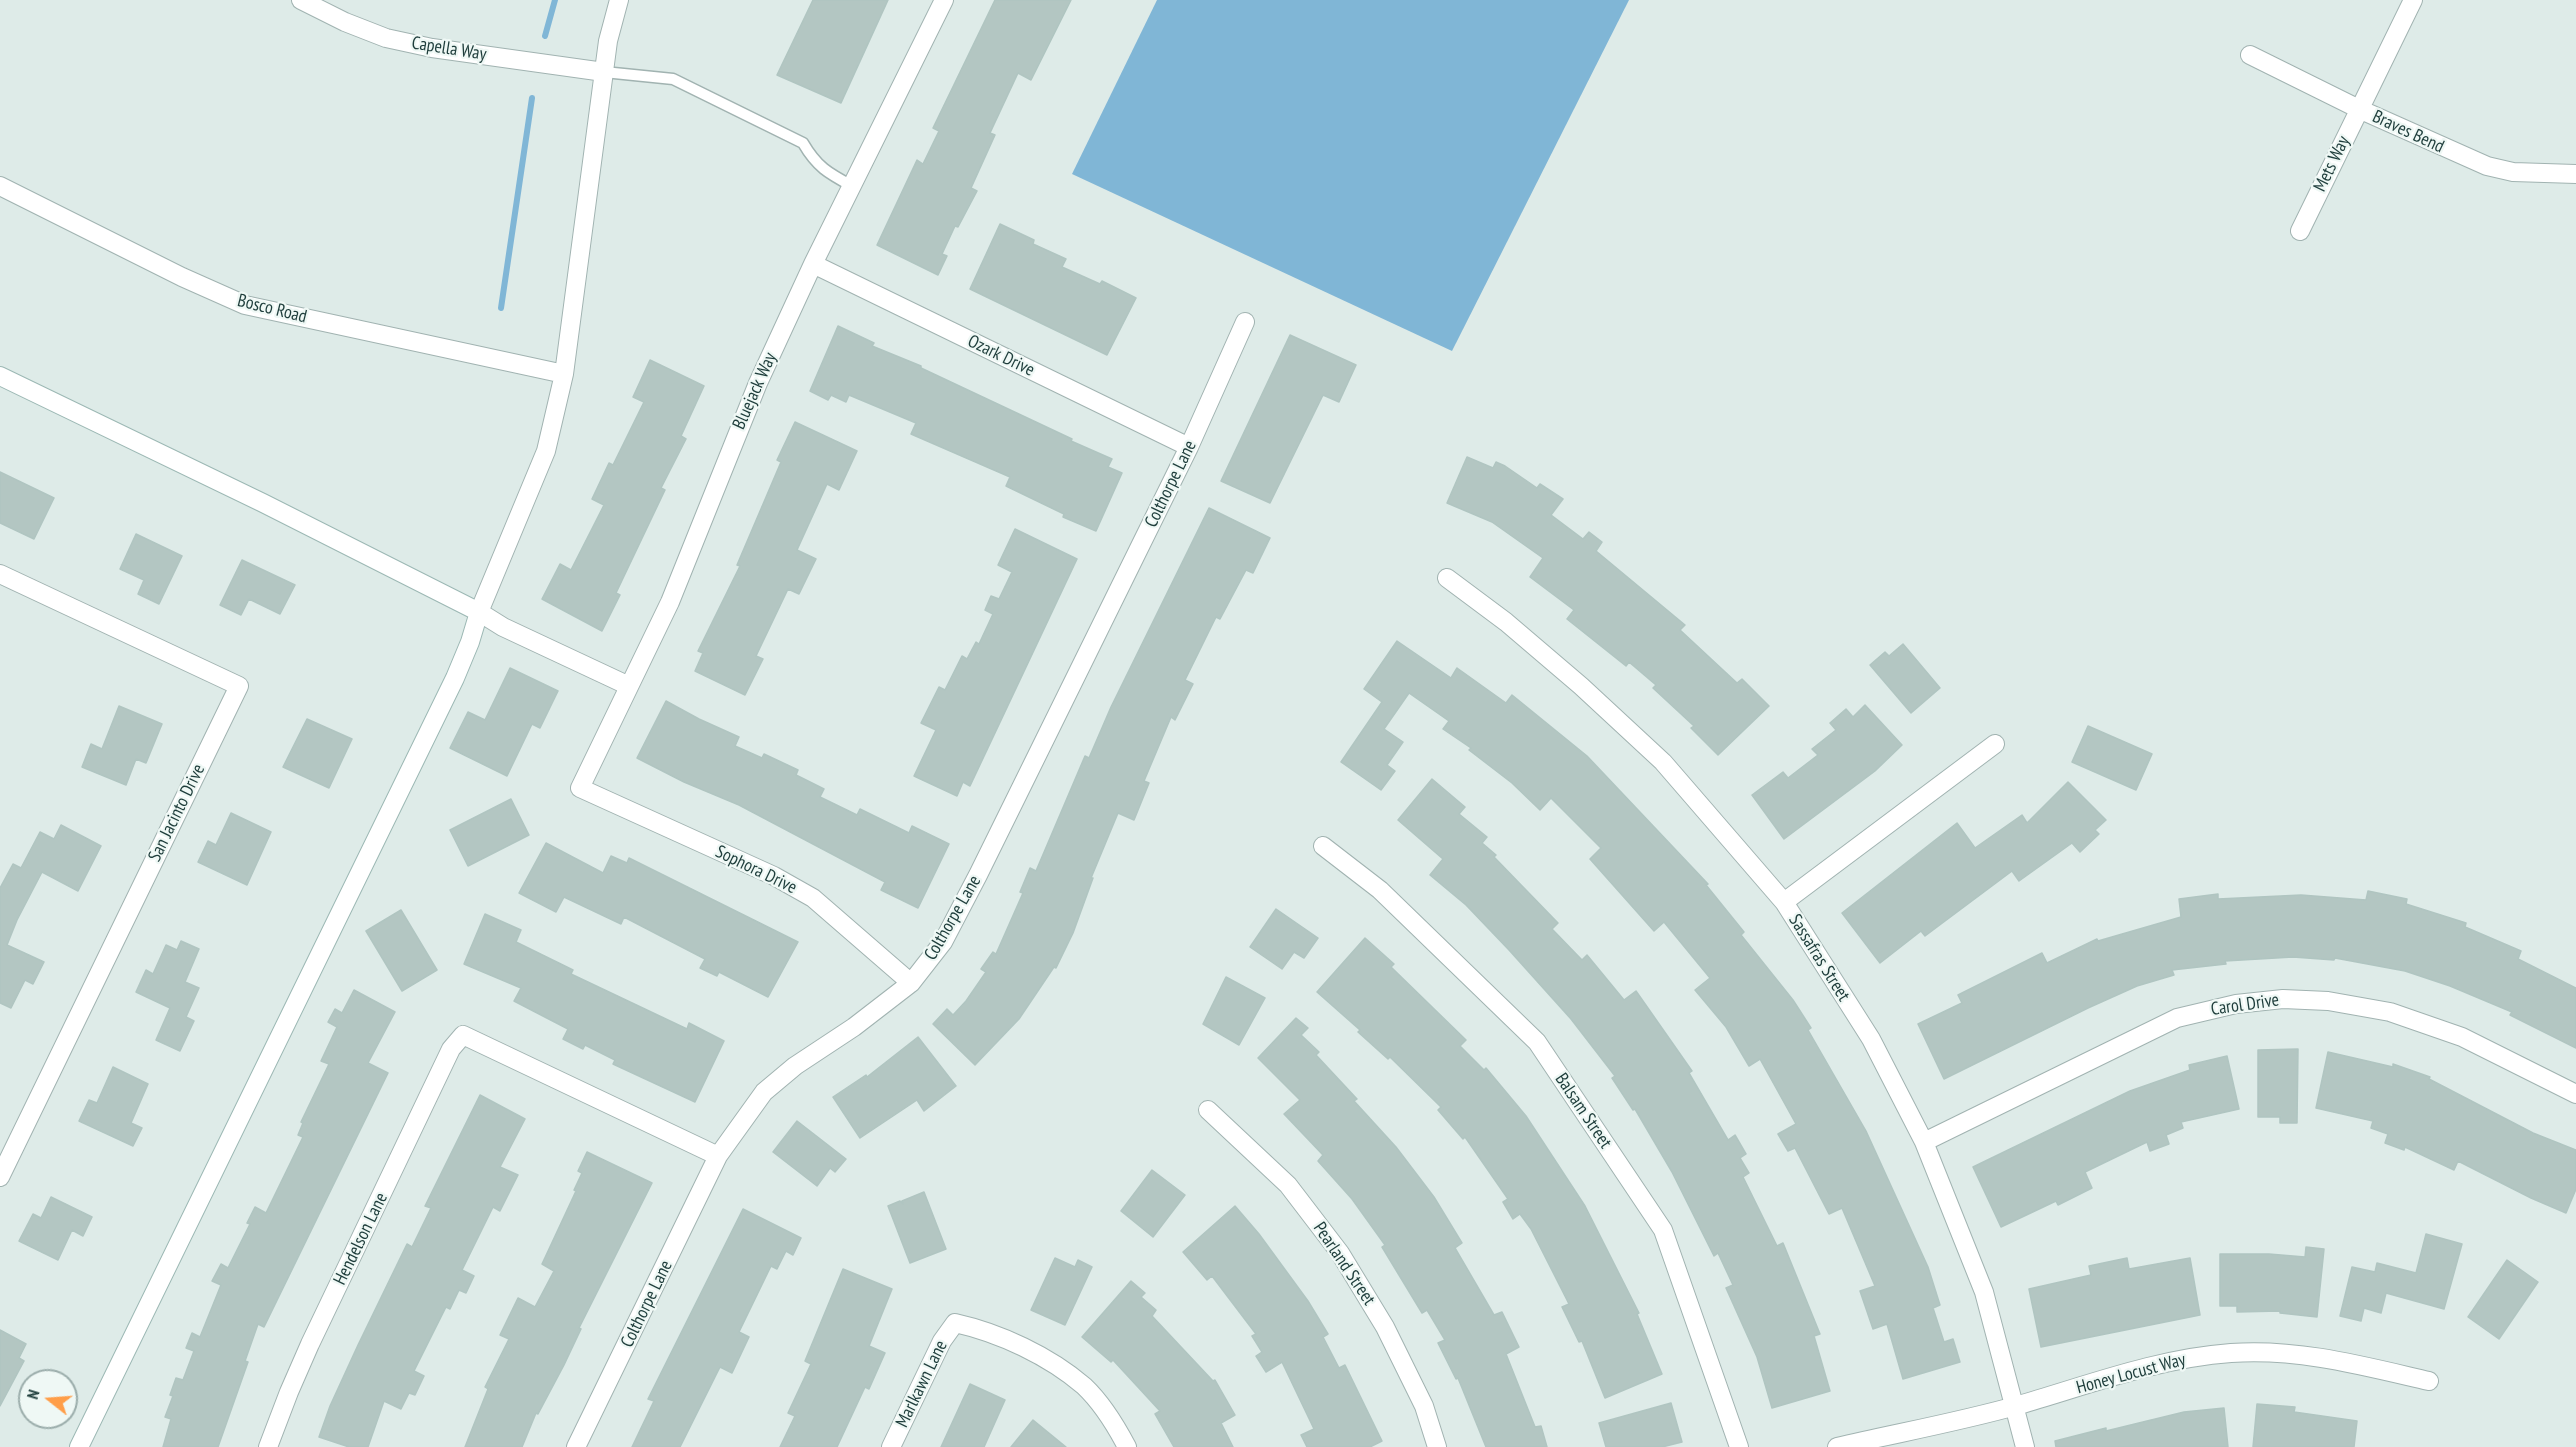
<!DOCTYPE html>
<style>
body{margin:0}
#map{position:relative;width:2576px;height:1447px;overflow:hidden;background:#deebe8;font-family:"PT Sans Narrow",sans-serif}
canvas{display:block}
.north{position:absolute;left:18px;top:1369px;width:60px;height:60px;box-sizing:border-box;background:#eff8f5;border:2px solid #9badab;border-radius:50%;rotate:287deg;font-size:16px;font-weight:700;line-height:24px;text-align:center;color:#1e3d3b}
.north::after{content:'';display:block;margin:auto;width:21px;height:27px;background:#ff9e49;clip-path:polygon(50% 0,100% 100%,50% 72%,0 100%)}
</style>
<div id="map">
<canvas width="2576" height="1447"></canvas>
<div class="north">N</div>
</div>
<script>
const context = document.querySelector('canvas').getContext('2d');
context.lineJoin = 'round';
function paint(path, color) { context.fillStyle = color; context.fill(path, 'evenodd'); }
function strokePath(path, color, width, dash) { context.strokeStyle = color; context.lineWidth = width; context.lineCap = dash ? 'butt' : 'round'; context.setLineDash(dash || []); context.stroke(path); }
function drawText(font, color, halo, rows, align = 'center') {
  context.font = font + ' "PT Sans Narrow",sans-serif'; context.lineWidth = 4.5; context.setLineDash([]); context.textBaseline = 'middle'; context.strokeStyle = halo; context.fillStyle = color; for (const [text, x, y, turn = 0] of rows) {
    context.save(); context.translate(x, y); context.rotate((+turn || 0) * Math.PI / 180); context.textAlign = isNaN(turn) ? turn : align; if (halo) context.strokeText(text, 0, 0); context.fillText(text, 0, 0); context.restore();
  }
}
paint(new Path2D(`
 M 1157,0 L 1629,0 L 1452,351 L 1072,174 Z`), '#80b6d6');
strokePath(new Path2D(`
 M 545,36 L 555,0
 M 501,308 L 532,98`), '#80b6d6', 6);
const building = new Path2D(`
 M 813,0 L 888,0 L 841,103 L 777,75 Z
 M 995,0 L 1071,0 L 1031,80 L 1018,73 L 990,133 L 995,135 L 971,188 L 977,191 L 958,227 L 955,226 L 942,254 L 947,256 L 938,275 L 877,245 L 917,160 L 923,164 L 939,131 L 933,128 Z
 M 1000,224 L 1034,240 L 1033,244 L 1066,259 L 1062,267 L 1100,284 L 1102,281 L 1136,298 L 1107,355 L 970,289 Z
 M 838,326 L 874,343 L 872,346 L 921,366 L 921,368 L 1072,439 L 1071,441 L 1112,459 L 1108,467 L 1122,473 L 1096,531 L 1063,517 L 1064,514 L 1006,486 L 1010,477 L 911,434 L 916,423 L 849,395 L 846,402 L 831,395 L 828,400 L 810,391 Z
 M 1290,335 L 1356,365 L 1339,402 L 1323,395 L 1270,503 L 1221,481 Z
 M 650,360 L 704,386 L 681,436 L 686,439 L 661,488 L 665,490 L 616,593 L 620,595 L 602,631 L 542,599 L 560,564 L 571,570 L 604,505 L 592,499 L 609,463 L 613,465 L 644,402 L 633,397 Z
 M 795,422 L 857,451 L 839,490 L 827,484 L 797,550 L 816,559 L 799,594 L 788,589 L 756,656 L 763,659 L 745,695 L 695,671 L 703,653 L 698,651 L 740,566 L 737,565 L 781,462 L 777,460 Z
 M 1467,457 L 1493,468 L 1496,462 L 1505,466 L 1537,488 L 1540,484 L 1563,499 L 1551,515 L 1583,539 L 1589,532 L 1602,542 L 1596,551 L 1685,625 L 1680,630 L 1737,683 L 1742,679 L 1769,706 L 1718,755 L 1691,728 L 1694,726 L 1653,688 L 1656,685 L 1629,662 L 1626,666 L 1567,619 L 1574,610 L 1530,577 L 1543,558 L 1492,522 L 1447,503 Z
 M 0,472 L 54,498 L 34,539 L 0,523 Z
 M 1209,508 L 1270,538 L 1253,573 L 1246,570 L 1220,619 L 1216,617 L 1185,680 L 1193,684 L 1175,720 L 1171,717 L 1144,781 L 1149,783 L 1134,820 L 1118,813 L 1091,878 L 1093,878 L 1073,933 L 1056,968 L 1054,967 L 1019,1019 L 975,1065 L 933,1024 L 947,1009 L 953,1015 L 966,1001 L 986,972 L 981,969 L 993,952 L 996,954 L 1023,893 L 1020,892 L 1030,868 L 1036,871 L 1085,756 L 1089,758 L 1111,707 Z
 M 1015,529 L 1077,559 L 970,786 L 963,782 L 957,796 L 914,776 L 936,730 L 921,723 L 939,687 L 945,690 L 962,656 L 967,659 L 976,642 L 979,644 L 993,614 L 985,610 L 991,596 L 999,599 L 1012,572 L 998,565 Z
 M 136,534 L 182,556 L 159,604 L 138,594 L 144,580 L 120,569 Z
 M 242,560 L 295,585 L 280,614 L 249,599 L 241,615 L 220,605 Z
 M 1397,641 L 1451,678 L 1457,668 L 1506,703 L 1512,695 L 1587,756 L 1708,884 L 1706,885 L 1744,932 L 1741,935 L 1793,1000 L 1811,1028 L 1808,1030 L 1866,1131 L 1928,1267 L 1940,1305 L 1933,1308 L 1944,1342 L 1953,1339 L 1960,1362 L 1903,1379 L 1887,1324 L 1873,1329 L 1860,1291 L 1875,1286 L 1842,1208 L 1829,1214 L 1795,1148 L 1788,1151 L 1778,1134 L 1796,1124 L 1760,1059 L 1749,1066 L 1726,1027 L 1695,990 L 1710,978 L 1664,922 L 1654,931 L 1590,859 L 1601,848 L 1551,798 L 1540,810 L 1512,783 L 1469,750 L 1471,748 L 1443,729 L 1449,721 L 1409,693 L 1384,729 L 1403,742 L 1387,765 L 1395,771 L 1381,790 L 1341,762 L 1382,702 L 1364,689 Z
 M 1903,644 L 1940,688 L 1911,713 L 1870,665 L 1885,652 L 1889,656 Z
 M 510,668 L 558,691 L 540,728 L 532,724 L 507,776 L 450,748 L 468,712 L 485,720 Z
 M 666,701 L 699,719 L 739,737 L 735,746 L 762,758 L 764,754 L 798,770 L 796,775 L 824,789 L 820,797 L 857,815 L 860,809 L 909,833 L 912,826 L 949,844 L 918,908 L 881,890 L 885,882 L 739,805 L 684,782 L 637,758 Z
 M 1865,705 L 1902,745 L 1875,771 L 1784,839 L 1752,795 L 1783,772 L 1788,778 L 1818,755 L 1812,749 L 1836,730 L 1830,723 L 1846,709 L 1853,717 Z
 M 119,706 L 162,724 L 146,763 L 136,759 L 126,785 L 82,767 L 91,744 L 102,749 Z
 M 307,719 L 352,739 L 329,788 L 283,767 Z
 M 2088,726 L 2152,754 L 2136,790 L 2072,762 Z
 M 1432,779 L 1465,807 L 1459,814 L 1487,837 L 1482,843 L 1496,855 L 1494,857 L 1558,923 L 1552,929 L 1582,960 L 1587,955 L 1624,1000 L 1636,991 L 1692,1071 L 1689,1073 L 1728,1140 L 1735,1135 L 1746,1154 L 1740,1158 L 1749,1173 L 1743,1177 L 1777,1246 L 1783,1243 L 1820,1334 L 1814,1336 L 1830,1391 L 1772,1408 L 1757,1357 L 1726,1288 L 1733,1285 L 1718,1253 L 1714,1256 L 1672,1172 L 1635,1109 L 1633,1110 L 1612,1078 L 1615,1076 L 1571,1019 L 1509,950 L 1466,905 L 1430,875 L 1443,859 L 1398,820 Z
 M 2068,782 L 2106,820 L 2095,830 L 2099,834 L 2080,852 L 2072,843 L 2019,881 L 2012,871 L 1925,936 L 1921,931 L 1880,963 L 1842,913 L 1957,823 L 1975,848 L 2022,815 L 2027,823 Z
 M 511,799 L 529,835 L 468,866 L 450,830 Z
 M 231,813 L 271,832 L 247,885 L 198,862 L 208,841 L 216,845 Z
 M 61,825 L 101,846 L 78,891 L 42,872 L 17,920 L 7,945 L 44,962 L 33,984 L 25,980 L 11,1008 L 0,1003 L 0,888 L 13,864 L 21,868 L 40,832 L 54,839 Z
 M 546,843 L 603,873 L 611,856 L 627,863 L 629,858 L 798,942 L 768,997 L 719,972 L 717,976 L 700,968 L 705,959 L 624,917 L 621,924 L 564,897 L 556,912 L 519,893 Z
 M 2368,891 L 2407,899 L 2406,904 L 2466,923 L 2465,927 L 2521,951 L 2518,959 L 2576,988 L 2576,1048 L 2510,1015 L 2512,1012 L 2450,986 L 2405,971 L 2335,958 L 2334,960 L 2293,957 L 2225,961 L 2226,964 L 2172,970 L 2174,975 L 2137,986 L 2088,1008 L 1944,1079 L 1918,1024 L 1962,1003 L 1958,995 L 2042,953 L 2047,963 L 2097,939 L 2098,941 L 2181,917 L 2179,899 L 2218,894 L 2218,899 L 2301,895 L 2366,900 Z
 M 1276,909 L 1318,938 L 1304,958 L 1294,952 L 1282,969 L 1250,947 Z
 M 401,910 L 437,970 L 402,991 L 366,931 Z
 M 485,914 L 521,930 L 516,942 L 573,970 L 571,974 L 687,1029 L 689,1023 L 724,1041 L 695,1102 L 613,1064 L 615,1060 L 585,1045 L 583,1049 L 563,1039 L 568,1029 L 514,1001 L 521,988 L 464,964 Z
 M 1365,938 L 1394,964 L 1391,967 L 1466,1040 L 1460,1046 L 1484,1070 L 1486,1068 L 1526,1116 L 1585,1206 L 1639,1313 L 1637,1314 L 1662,1374 L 1605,1398 L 1582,1341 L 1579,1342 L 1562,1307 L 1569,1304 L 1531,1229 L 1520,1214 L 1513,1219 L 1503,1202 L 1508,1199 L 1465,1137 L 1463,1139 L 1438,1110 L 1441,1107 L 1390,1057 L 1388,1059 L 1358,1032 L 1360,1030 L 1317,992 Z
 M 181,941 L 199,949 L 185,982 L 199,988 L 186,1017 L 194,1021 L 180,1051 L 156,1040 L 170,1008 L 136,992 L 146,970 L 153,974 L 166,945 L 177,950 Z
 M 1226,977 L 1265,998 L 1239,1045 L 1203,1024 Z
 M 354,990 L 395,1012 L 368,1063 L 388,1073 L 264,1327 L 258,1324 L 245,1361 L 248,1362 L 218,1447 L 163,1447 L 171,1419 L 165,1417 L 173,1396 L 170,1395 L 176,1378 L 183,1380 L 194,1351 L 186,1348 L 192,1333 L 200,1337 L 221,1285 L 212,1281 L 221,1264 L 228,1268 L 250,1224 L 247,1223 L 255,1207 L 266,1213 L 303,1137 L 298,1135 L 303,1123 L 301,1122 L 329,1064 L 321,1061 L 337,1027 L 328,1022 L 335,1009 L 342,1013 Z
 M 1296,1018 L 1308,1028 L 1301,1035 L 1319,1052 L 1316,1055 L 1357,1099 L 1354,1101 L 1396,1147 L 1434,1197 L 1462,1243 L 1455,1248 L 1494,1315 L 1502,1312 L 1519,1347 L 1506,1354 L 1535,1427 L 1541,1426 L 1547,1447 L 1486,1447 L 1458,1378 L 1456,1379 L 1438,1343 L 1445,1340 L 1427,1310 L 1422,1313 L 1382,1247 L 1385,1245 L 1352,1199 L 1318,1161 L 1323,1155 L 1284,1114 L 1300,1100 L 1258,1058 Z
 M 918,1037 L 956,1086 L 924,1111 L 917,1100 L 860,1138 L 833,1097 L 866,1075 L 867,1077 Z
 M 2298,1049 L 2297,1123 L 2280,1123 L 2280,1117 L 2258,1117 L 2258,1050 Z
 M 2328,1052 L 2393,1067 L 2393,1064 L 2430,1077 L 2429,1079 L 2533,1133 L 2576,1150 L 2576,1189 L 2566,1213 L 2531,1198 L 2458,1161 L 2454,1170 L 2405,1147 L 2404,1150 L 2385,1143 L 2388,1134 L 2371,1128 L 2373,1121 L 2316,1108 Z
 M 2227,1056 L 2239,1109 L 2181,1122 L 2183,1128 L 2166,1135 L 2169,1144 L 2150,1151 L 2147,1142 L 2085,1172 L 2092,1188 L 2058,1205 L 2056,1201 L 2001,1227 L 1973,1167 L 2130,1091 L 2190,1070 L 2189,1065 Z
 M 113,1067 L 148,1084 L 131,1123 L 142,1128 L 133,1146 L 79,1121 L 89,1100 L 97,1103 Z
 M 480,1095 L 525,1119 L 500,1167 L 518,1175 L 500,1211 L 493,1207 L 462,1270 L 474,1276 L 466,1293 L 459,1290 L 450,1309 L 446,1307 L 414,1371 L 424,1376 L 415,1395 L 409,1393 L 401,1409 L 384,1401 L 368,1447 L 349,1447 L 319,1437 L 330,1406 L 358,1345 L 407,1244 L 412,1247 L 431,1208 L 425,1206 Z
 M 797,1121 L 846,1159 L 835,1172 L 830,1168 L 817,1186 L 773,1152 Z
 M 587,1152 L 652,1183 L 579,1328 L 581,1329 L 564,1365 L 538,1414 L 536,1413 L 522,1447 L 465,1447 L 488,1389 L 485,1387 L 509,1339 L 500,1335 L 518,1298 L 535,1307 L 554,1271 L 542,1264 L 576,1191 L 574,1190 L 582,1173 L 578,1171 Z
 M 1152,1170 L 1185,1195 L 1153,1237 L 1121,1211 Z
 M 924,1192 L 946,1249 L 910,1263 L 888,1206 L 900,1201 L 903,1204 L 902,1201 Z
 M 51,1197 L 92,1217 L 83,1236 L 72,1230 L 58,1260 L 19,1241 L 33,1214 L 41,1218 Z
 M 1235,1206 L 1259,1234 L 1308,1301 L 1328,1334 L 1323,1337 L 1339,1368 L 1345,1365 L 1382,1441 L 1370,1447 L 1307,1447 L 1301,1435 L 1314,1429 L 1282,1362 L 1266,1372 L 1256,1356 L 1262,1352 L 1252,1336 L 1256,1334 L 1212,1276 L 1207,1280 L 1183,1252 Z
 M 743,1209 L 801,1238 L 793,1255 L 786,1251 L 777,1269 L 771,1266 L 739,1332 L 749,1337 L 732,1373 L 720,1367 L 680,1447 L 632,1447 L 654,1401 L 648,1399 Z
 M 2426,1234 L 2462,1244 L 2444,1309 L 2386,1293 L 2381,1313 L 2364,1308 L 2361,1321 L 2340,1316 L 2352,1267 L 2375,1272 L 2377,1263 L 2416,1273 Z
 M 2306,1247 L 2324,1249 L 2317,1317 L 2280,1313 L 2280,1311 L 2237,1312 L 2237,1306 L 2220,1306 L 2220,1254 L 2269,1254 L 2305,1257 Z
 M 1055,1258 L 1075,1267 L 1078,1260 L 1092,1267 L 1065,1325 L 1031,1310 Z
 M 2127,1258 L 2129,1269 L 2190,1258 L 2200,1315 L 2041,1347 L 2029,1289 L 2091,1275 L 2089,1266 Z
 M 2507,1260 L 2538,1282 L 2499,1339 L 2468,1317 Z
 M 843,1269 L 892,1289 L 869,1346 L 885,1353 L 869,1389 L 865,1387 L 837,1447 L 780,1447 L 795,1416 L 788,1413 L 811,1364 L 805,1361 Z
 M 1131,1281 L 1145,1293 L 1141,1297 L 1156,1310 L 1152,1316 L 1213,1381 L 1215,1380 L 1235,1415 L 1221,1423 L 1233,1447 L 1174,1447 L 1155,1414 L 1160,1411 L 1113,1360 L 1111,1362 L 1082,1337 Z
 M 0,1330 L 26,1344 L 19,1358 L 24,1361 L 0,1406 Z
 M 970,1384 L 1005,1400 L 984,1447 L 941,1447 Z
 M 1671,1403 L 1682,1442 L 1662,1447 L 1606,1447 L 1599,1423 Z
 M 2257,1404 L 2295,1407 L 2294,1412 L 2357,1421 L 2354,1447 L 2253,1447 Z
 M 2224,1408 L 2228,1447 L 2056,1447 L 2055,1441 L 2106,1428 L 2106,1431 L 2184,1412 Z
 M 1033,1420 L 1066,1447 L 1011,1447 Z`);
paint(building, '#b3c6c2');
strokePath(building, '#b0c5c1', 1.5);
const lane = new Path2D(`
 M 604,72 L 673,79 L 803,143 C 817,167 828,173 852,186`);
const street = new Path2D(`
 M 301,0 L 345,22 L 386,38 L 432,48 L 604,72
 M 619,0 L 608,41 L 564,374 L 546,451 L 479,612 L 503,627 L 629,686
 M 2250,55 L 2359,109 L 2487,166 L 2513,172 L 2576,174
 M 0,186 L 182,277 L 245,305 L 564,374
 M 2300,231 L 2413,0
 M 813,264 L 1189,447
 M 0,574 L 239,686 L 0,1177
 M 1447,578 L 1506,622 L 1581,686 L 1663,762 L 1784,902 L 1871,1039 L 1924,1142 L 1984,1292 L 2025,1447
 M 1323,846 L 1380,890 L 1537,1042 L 1663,1230 L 1739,1447
 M 1784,902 L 1995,744
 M 911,983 L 813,898 L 774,876 L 580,788 L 670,602 L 758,383 L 813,264 L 944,0
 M 1208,1110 L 1288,1185 L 1340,1253 L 1385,1327 L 1424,1406 L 1437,1447
 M 1924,1142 L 2177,1018 L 2236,1004 L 2283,999 L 2328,1001 L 2390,1012 L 2462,1037 L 2576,1094
 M 268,1447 L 289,1392 L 310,1344 L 451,1049 L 463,1035 L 718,1156
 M 576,1447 L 718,1156 L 764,1092 L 795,1066 L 854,1027 L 911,983 L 943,942 L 978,875 L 1189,447 L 1245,322
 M 891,1447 L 942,1341 L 955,1323 C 1000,1333 1049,1356 1084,1386 C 1102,1403 1116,1426 1127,1447
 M 1837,1447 C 1897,1433 1959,1422 2019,1405 C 2088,1385 2159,1358 2231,1353 C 2298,1348 2364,1366 2429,1381`);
const secondary = new Path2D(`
 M 0,376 L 263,503 L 479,612 L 470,642 L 455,678 L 79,1447`);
strokePath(lane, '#a1b3b1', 13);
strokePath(street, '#a1b3b1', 20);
strokePath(secondary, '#9cb8b4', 20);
strokePath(lane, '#fff', 10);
strokePath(street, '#fff', 18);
strokePath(secondary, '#fff', 18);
drawText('18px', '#1e3d3b', '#eff8f5', [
 ["Capella Way",449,49,9],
 ["Braves Bend",2408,132,25],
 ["Mets Way",2332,164,-64],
 ["Bosco Road",272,309,14],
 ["Ozark Drive",1001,356,26],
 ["Bluejack Way",755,391,-66],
 ["Colthorpe Lane",1171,484,-64],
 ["San Jacinto Drive",177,813,-64],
 ["Sophora Drive",756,870,26],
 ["Colthorpe Lane",953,918,-60],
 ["Sassafras Street",1819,958,58],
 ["Carol Drive",2245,1005,-8],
 ["Balsam Street",1583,1111,56],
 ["Hendelson Lane",361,1239,-64],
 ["Pearland Street",1344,1264,56],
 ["Colthorpe Lane",647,1304,-64],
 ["Honey Locust Way",2131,1374,-15],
 ["Marlkawn Lane",922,1384,-64]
]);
</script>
